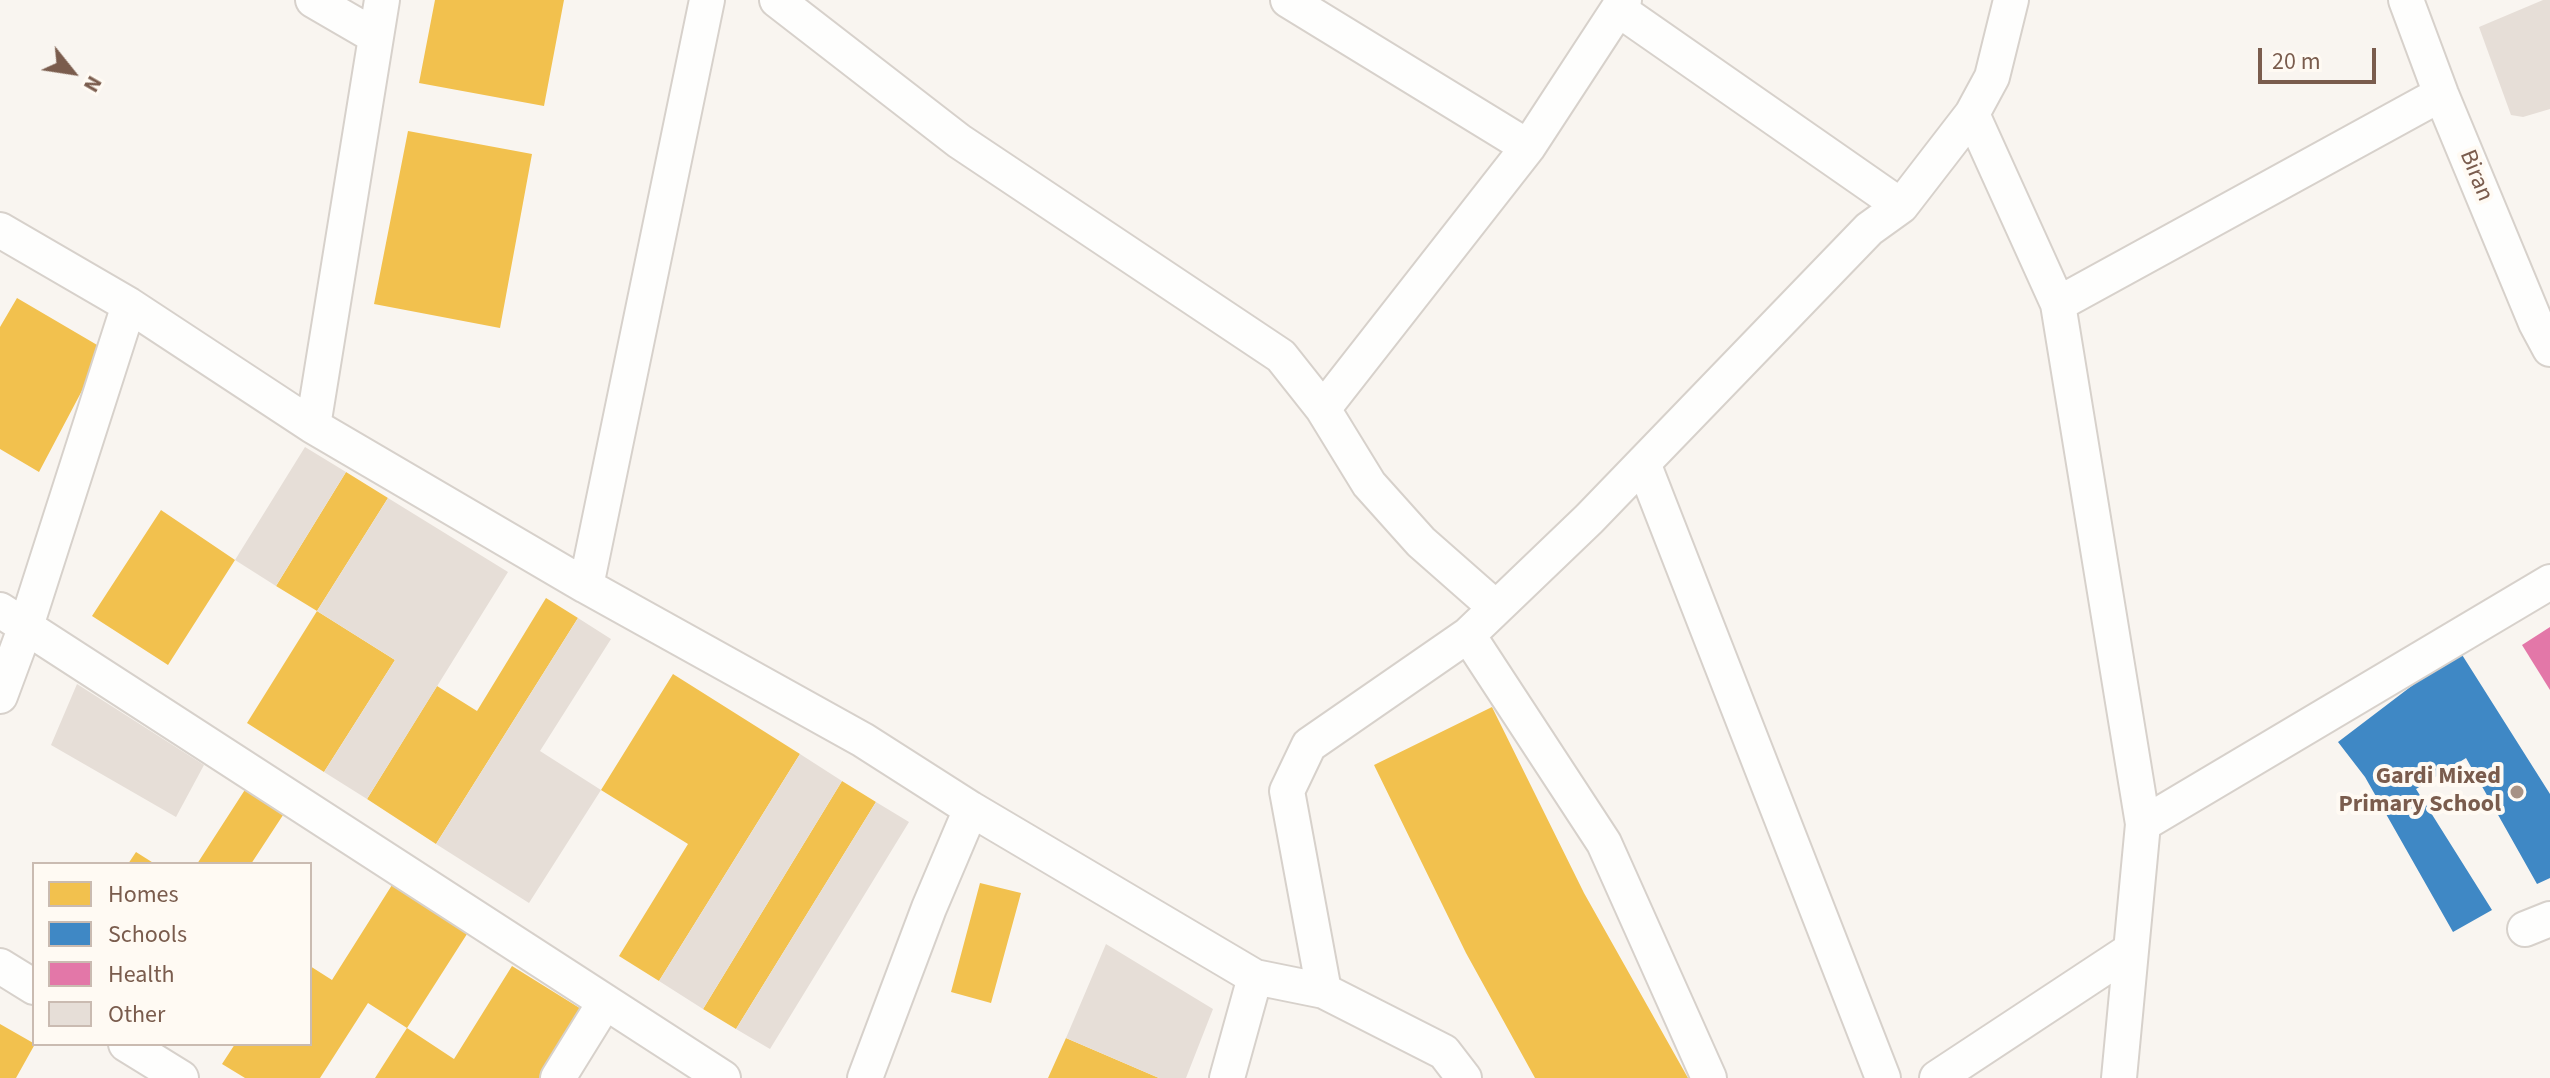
<!DOCTYPE html>
<style>
body{margin:0}
#map{position:relative;width:2550px;height:1078px;overflow:hidden;background:#f9f5f0;font-family:"Source Sans 3",sans-serif}
canvas{display:block}
.legend{position:absolute;left:32px;top:862px;width:280px;height:184px;box-sizing:border-box;background:#fffaf3;border:2px solid #cabbb1;margin:0;padding:10px 14px;list-style:none;font-size:24px;color:#7a5c4d}
.legend li{display:flex;align-items:center;gap:16px;height:40px}
.legend b{width:40px;border:2px solid #cabbb1}
.north{position:absolute;left:32px;top:32px;width:80px;height:80px;-webkit-text-stroke:6px #fffaf3;paint-order:stroke;rotate:120deg;font-size:22px;font-weight:700;line-height:32px;text-align:center;color:#7a5c4d}
.north::after{content:'';display:block;margin:auto;width:28px;height:36px;background:#7a5c4d;clip-path:polygon(50% 0,100% 100%,50% 72%,0 100%)}
.scale{position:absolute;left:2258px;top:48px;width:118px;height:36px;box-sizing:border-box;border:4px solid #7a5c4d;border-top:0;padding-left:10px;font-size:24px;line-height:28px;white-space:nowrap;color:#7a5c4d;-webkit-text-stroke:6px #fffaf3;paint-order:stroke}
</style>
<div id="map">
<canvas width="2550" height="1078"></canvas>
<ul class="legend">
<li><b style="height:22px;background:#f2c14e"></b>Homes</li>
<li><b style="height:22px;background:#3f88c5"></b>Schools</li>
<li><b style="height:22px;background:#e377a8"></b>Health</li>
<li><b style="height:22px;background:#e6ded7"></b>Other</li>
</ul>
<div class="north">N</div>
<div class="scale">20 m</div>
</div>
<script>
const context = document.querySelector('canvas').getContext('2d');
context.lineJoin = 'round';
function paint(path, color) { context.fillStyle = color; context.fill(path, 'evenodd'); }
function strokePath(path, color, width, dash) { context.strokeStyle = color; context.lineWidth = width; context.lineCap = dash ? 'butt' : 'round'; context.setLineDash(dash || []); context.stroke(path); }
function drawText(font, color, halo, rows, align = 'center') {
  context.font = font + ' "Source Sans 3",sans-serif'; context.lineWidth = 8; context.setLineDash([]); context.textBaseline = 'middle'; context.strokeStyle = halo; context.fillStyle = color; for (const [text, x, y, turn = 0] of rows) {
    context.save(); context.translate(x, y); context.rotate((+turn || 0) * Math.PI / 180); context.textAlign = isNaN(turn) ? turn : align; if (halo) context.strokeText(text, 0, 0); context.fillText(text, 0, 0); context.restore();
  }
}
paint(new Path2D(`
 M 435,0 L 564,0 L 544,106 L 419,83 Z
 M 408,131 L 532,154 L 500,328 L 374,304 Z
 M 17,298 L 104,349 L 39,472 L 0,449 L 0,327 Z
 M 346,472 L 388,498 L 317,611 L 276,586 Z
 M 161,510 L 235,560 L 168,665 L 92,616 Z
 M 546,598 L 578,618 L 436,844 L 367,799 L 437,686 L 477,711 Z
 M 317,611 L 395,660 L 324,772 L 247,723 Z
 M 673,674 L 800,754 L 659,981 L 619,956 L 688,844 L 601,790 Z
 M 1492,707 L 1584,893 L 1688,1078 L 1535,1078 L 1466,953 L 1374,765 Z
 M 842,781 L 876,802 L 736,1029 L 703,1009 Z
 M 248,785 L 287,809 L 251,864 L 197,864 Z
 M 136,852 L 155,864 L 128,864 Z
 M 980,883 L 1021,893 L 991,1003 L 951,992 Z
 M 392,885 L 467,934 L 407,1028 L 368,1003 L 320,1078 L 245,1078 L 222,1064 L 235,1044 L 310,1044 L 310,966 L 332,980 Z
 M 512,966 L 586,1012 L 544,1078 L 375,1078 L 407,1028 L 454,1059 Z
 M 0,1024 L 35,1044 L 16,1078 L 0,1078 Z
 M 1066,1038 L 1159,1078 L 1048,1078 Z`), '#f2c14e');
paint(new Path2D(`
 M 2459,650 L 2550,794 L 2550,878 L 2537,884 L 2466,758 L 2416,789 L 2492,910 L 2453,932 L 2365,777 L 2338,742 Z`), '#3f88c5');
paint(new Path2D(`
 M 2550,627 L 2550,690 L 2522,645 Z`), '#e377a8');
paint(new Path2D(`
 M 2543,0 L 2550,0 L 2550,109 L 2523,117 L 2511,115 L 2479,27 Z
 M 305,447 L 346,472 L 276,586 L 235,560 Z
 M 388,498 L 508,572 L 367,799 L 324,772 L 395,660 L 317,611 Z
 M 578,618 L 611,639 L 540,751 L 601,790 L 529,903 L 436,844 Z
 M 77,684 L 204,765 L 176,817 L 51,745 Z
 M 800,754 L 842,781 L 703,1009 L 659,981 Z
 M 876,802 L 909,822 L 770,1049 L 736,1029 Z
 M 1106,944 L 1213,1009 L 1186,1078 L 1159,1078 L 1066,1038 Z`), '#e6ded7');
const minor = new Path2D(`
 M 313,0 L 375,36
 M 777,0 L 959,141 L 1281,356 L 1323,409 L 1369,484 L 1421,542 L 1496,608
 M 1288,0 L 1528,147
 M 2011,0 L 1992,77 L 1972,114 L 2058,304 L 2143,824 L 2119,1078
 M 2406,0 L 2441,94 L 2536,323 L 2550,349
 M 1618,9 L 1901,206
 M 0,230 L 129,305 L 313,426 L 586,586 L 863,740 L 971,809 L 1255,977 L 1324,991
 M 2058,304 L 2441,94
 M 1323,409 L 1528,147 L 1624,0
 M 313,426 L 382,0
 M 1643,463 L 1883,1078
 M 586,586 L 707,0
 M 0,610 L 723,1078
 M 1468,635 L 1604,843 L 1709,1078
 M 0,696 L 26,626 L 129,305
 M 2143,824 L 2550,582
 M 2525,929 L 2550,919
 M 0,966 L 34,987
 M 126,1044 L 181,1078
 M 558,1078 L 605,1002
 M 865,1078 L 929,908 L 971,809
 M 1227,1078 L 1255,977
 M 1464,1078 L 1444,1052 L 1324,991 L 1287,791 L 1309,745 L 1468,635 L 1589,519 L 1869,229 L 1901,206 L 1972,114
 M 1937,1078 L 2131,950`);
strokePath(minor, '#d7d1cb', 38);
strokePath(minor, '#fefefd', 34);
for (const [x, y, r, color] of [
 [2517,792,8,"#a69286"]
]) { const dot = new Path2D(); dot.arc(x, y, r, 0, 2 * Math.PI); context.fillStyle = color; context.fill(dot); strokePath(dot, '#fffaf3', 3); }
drawText('24px', '#7a5c4d', '#fffaf3', [
 ["Biran",2475,176,68]
]);
drawText('bold 24px', '#7a5c4d', '#fffaf3', [
 ["Gardi Mixed",2501,778],
 ["Primary School",2501,806]
], 'right');
</script>
